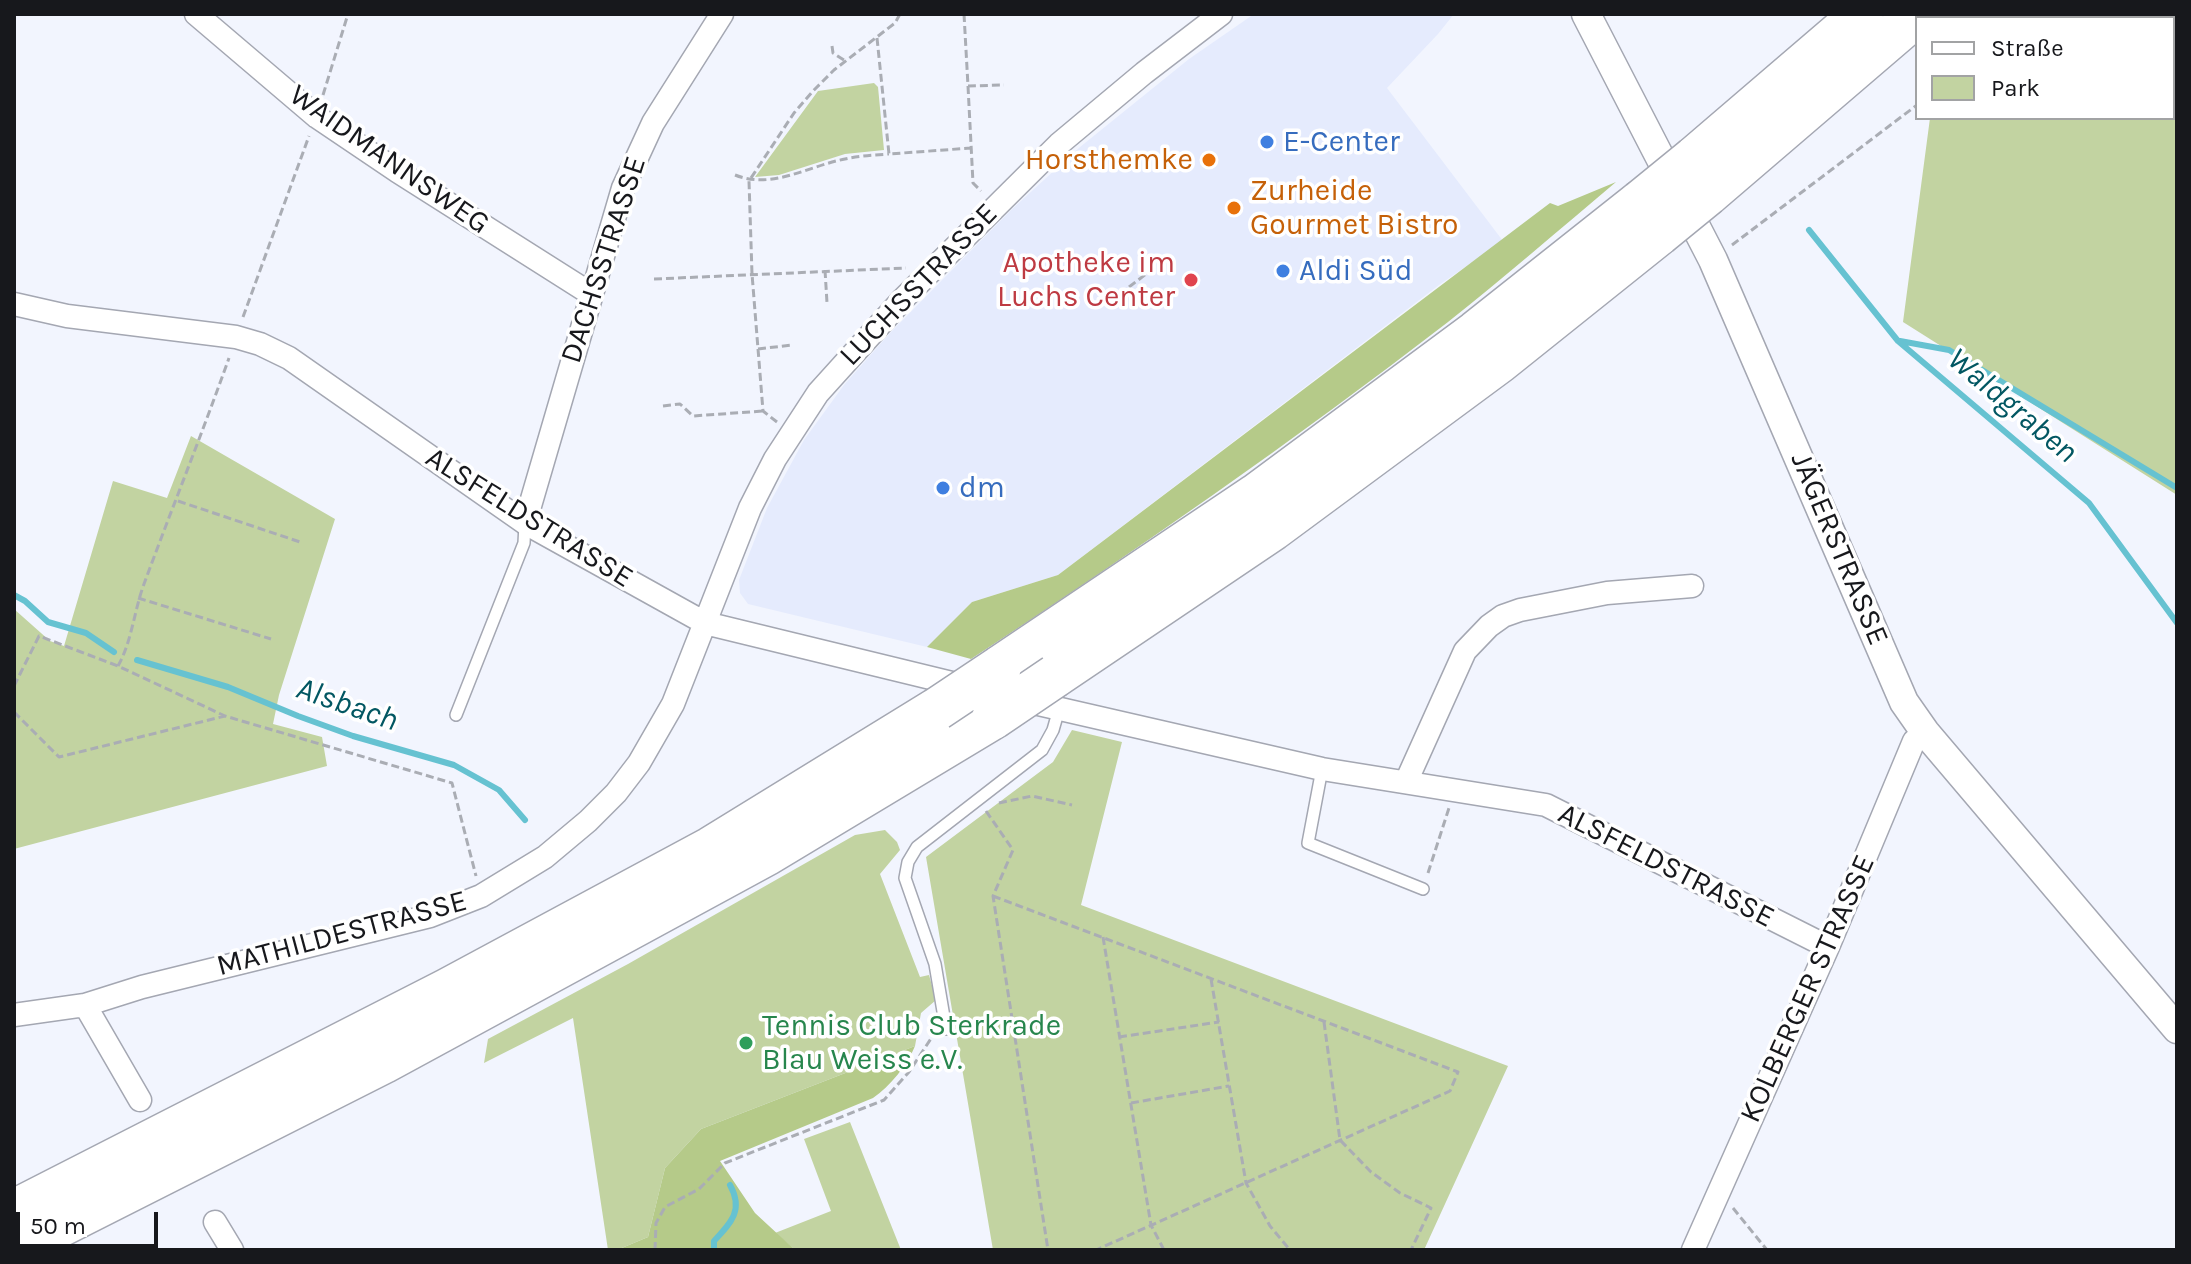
<!DOCTYPE html>
<meta charset="utf-8">
<style>
body{margin:0}
#map{position:relative;width:2191px;height:1264px;overflow:hidden;background:#f2f5fe;font-family:Karla,sans-serif}
canvas{display:block}
.frame{position:absolute;inset:0;border:16px solid #17181c;pointer-events:none}
.legend{position:absolute;left:1915px;top:16px;width:260px;height:104px;box-sizing:border-box;background:#fff;border:2px solid #a2a3a4;margin:0;padding:10px 14px;list-style:none;font-size:24px;color:#17181c}
.legend li{display:flex;align-items:center;gap:16px;height:40px}
.legend b{width:40px;border:2px solid #a2a3a4}
.scale{position:absolute;left:16px;top:1212px;width:142px;height:36px;box-sizing:border-box;border:4px solid #17181c;border-top:0;padding-left:10px;font-size:24px;line-height:28px;white-space:nowrap;color:#17181c;-webkit-text-stroke:6px #fff;paint-order:stroke}
</style>
<div id="map">
<canvas width="2191" height="1264"></canvas>
<div class="frame"></div>
<ul class="legend">
<li><b style="height:10px;background:#fff"></b>Straße</li>
<li><b style="height:22px;background:#c2d3a1"></b>Park</li>
</ul>
<div class="scale">50 m</div>
</div>
<script>
const context = document.querySelector('canvas').getContext('2d');
context.lineJoin = 'round';
function paint(path, color) { context.fillStyle = color; context.fill(path, 'evenodd'); }
function strokePath(path, color, width, dash) { context.strokeStyle = color; context.lineWidth = width; context.lineCap = dash ? 'butt' : 'round'; context.setLineDash(dash || []); context.stroke(path); }
function drawText(font, color, halo, rows, align = 'center') {
  context.font = font + ' Karla,sans-serif'; context.lineWidth = 7; context.setLineDash([]); context.textBaseline = 'middle'; context.strokeStyle = halo; context.fillStyle = color; for (const [text, x, y, turn = 0] of rows) {
    context.save(); context.translate(x, y); context.rotate((+turn || 0) * Math.PI / 180); context.textAlign = isNaN(turn) ? turn : align; if (halo) context.strokeText(text, 0, 0); context.fillText(text, 0, 0); context.restore();
  }
}
paint(new Path2D(`
 M 1254,14 L 1454,14 L 1438,34 L 1387,88 L 1503,241 L 1439,285 L 1058,575 L 972,602 L 927,647 L 748,604 L 740,593 L 739,580 L 767,508 L 804,440 L 844,385 L 890,333 L 1010,211 L 1080,147 L 1189,59 Z`), '#e5ebfd');
paint(new Path2D(`
 M 2040,14 L 2177,14 L 2177,495 L 1903,322 L 1930,118 L 2173,118 L 2173,18 L 2035,18 Z
 M 874,83 L 878,87 L 884,150 L 845,154 L 779,175 L 755,177 L 818,91 Z
 M 191,436 L 335,519 L 279,695 L 273,724 L 322,737 L 327,766 L 14,849 L 14,609 L 50,641 L 64,646 L 113,481 L 167,498 Z
 M 1072,730 L 1122,742 L 1081,905 L 1508,1066 L 1424,1250 L 993,1250 L 926,857 L 1053,762 Z
 M 885,830 L 897,842 L 900,850 L 880,874 L 920,977 L 929,975 L 936,1000 L 921,1013 L 915,1046 L 701,1129 L 665,1168 L 648,1237 L 617,1250 L 608,1250 L 573,1018 L 484,1063 L 488,1039 L 628,964 L 855,835 Z
 M 850,1122 L 901,1250 L 795,1250 L 775,1233 L 831,1211 L 804,1139 Z`), '#c2d3a1');
paint(new Path2D(`
 M 1616,182 C 1560,229 1505,277 1448,322 C 1294,441 1134,552 971,659 L 927,647 L 972,602 L 1058,575 L 1550,203 L 1558,206 Z
 M 915,1046 C 907,1066 890,1086 873,1098 L 720,1161 L 755,1213 L 795,1250 L 617,1250 L 648,1237 L 665,1168 L 701,1129 Z`), '#b5ca89');
strokePath(new Path2D(`
 M 2042,18 L 2047,14
 M 1809,230 L 1898,341 L 2089,503 L 2177,623
 M 1900,341 L 1949,350 L 2177,488
 M 14,595 L 25,601 L 48,622 L 86,633 L 114,652
 M 137,660 L 228,687 L 298,716 L 353,736 L 454,765 L 499,790 L 525,820
 M 714,1250 L 714,1241 C 731,1223 744,1210 730,1185`), '#66c2d1', 6);
const service = new Path2D(`
 M 456,715 L 524,543 L 525,524
 M 1322,769 L 1308,843 L 1423,889
 M 946,1029 L 935,964 L 905,878 L 908,862 L 917,847 L 1042,750 L 1053,730 L 1059,709`);
const minor = new Path2D(`
 M 196,14 L 317,117 L 397,171 L 591,294
 M 14,304 L 67,316 L 236,337 L 260,344 L 289,358 L 525,523 L 705,623 L 968,687
 M 525,523 L 623,188 L 653,123 L 722,14
 M 1021,700 L 1322,769 L 1546,805 L 1828,947
 M 1406,782 L 1465,651 L 1489,626 L 1503,616 L 1520,610 L 1607,593 L 1692,586
 M 85,1005 L 140,1100
 M 14,1015 L 85,1005 L 142,987 L 430,916 L 481,896 L 545,857 L 588,821 L 616,793 L 639,763 L 673,704 L 750,508 L 775,459 L 818,393 L 903,299 L 1059,144 L 1144,73 L 1221,14
 M 215,1222 L 232,1250
 M 1693,1250 L 1828,947 L 1914,741 L 1925,732`);
const tertiary = new Path2D(`
 M 1586,14 L 1713,260 L 1904,702 L 1925,732 L 2177,1029`);
const motorway = new Path2D(`
 M 1694,158 L 1862,14
 M 1708,194 L 1918,14
 M 1000,667 L 1256,495 L 1476,332 L 1640,202
 M 1055,676 L 1273,529 L 1499,362 L 1659,234
 M 14,1211 L 447,990 L 711,848 L 937,709
 M 14,1249 L 384,1062 L 767,854 L 993,718`);
strokePath(service, '#a4a7b2', 14);
strokePath(minor, '#a4a7b2', 25);
strokePath(tertiary, '#a4a7b2', 31);
strokePath(motorway, '#a4a7b2', 45);
strokePath(new Path2D(`
 M 964,14 L 968,86 L 1004,85
 M 2031,18 L 2036,14
 M 877,38 L 889,154 L 971,148
 M 832,46 L 833,53 L 844,60
 M 968,86 L 973,183 L 981,191
 M 323,95 L 348,14
 M 735,175 C 772,190 808,166 845,159 C 859,156 874,155 889,154
 M 1732,245 L 1917,105
 M 825,270 L 827,303
 M 654,279 L 906,268
 M 1129,287 L 1158,265
 M 243,317 L 309,136
 M 758,349 L 792,345
 M 663,406 L 680,404 L 693,416 L 763,411
 M 777,422 L 763,411 L 752,274 L 749,181 L 794,113 L 813,91 L 834,70 L 895,23 L 900,14
 M 178,501 L 303,543
 M 138,598 L 271,639
 M 118,666 C 132,641 134,611 144,584 C 172,508 202,434 229,358
 M 14,686 L 39,636 L 118,666 L 225,716 L 452,783 L 476,876
 M 14,712 L 59,757 L 225,716
 M 999,803 L 1032,796 L 1072,805
 M 986,811 L 1013,850 L 993,896 L 1048,1250
 M 1428,873 L 1449,808
 M 993,896 L 1458,1072 L 1450,1091 L 1096,1250
 M 1103,937 L 1151,1225 L 1164,1250
 M 1211,979 L 1246,1183 L 1270,1226 L 1290,1250
 M 1324,1022 L 1340,1140 L 1371,1172 L 1400,1193 L 1431,1208 L 1411,1250
 M 1119,1037 L 1219,1022
 M 1131,1103 L 1229,1086
 M 1733,1208 L 1767,1250
 M 655,1250 L 656,1223 L 665,1207 L 699,1189 L 725,1163 L 884,1100 L 909,1072 L 932,1037
 M 1232,1250 L 1233,1250`), '#aaadb4', 3, [8, 4]);
strokePath(service, '#fff', 11);
strokePath(minor, '#fff', 22);
strokePath(tertiary, '#fff', 28);
strokePath(motorway, '#fff', 42);
const motorwayBridge = new Path2D(`
 M 1640,202 L 1694,158
 M 1659,234 L 1708,194
 M 937,709 L 1000,667
 M 993,718 L 1055,676`);
strokePath(motorwayBridge, '#a4a7b2', 45, []);
strokePath(motorwayBridge, '#fff', 42);
for (const [x, y, r, color] of [
 [1267,142,8,"#3f7fe0"],
 [1209,160,8,"#e8710a"],
 [1234,208,8,"#e8710a"],
 [1283,271,8,"#3f7fe0"],
 [1191,280,8,"#e0444e"],
 [943,488,8,"#3f7fe0"],
 [746,1043,8,"#2e9e5b"]
]) { const dot = new Path2D(); dot.arc(x, y, r, 0, 2 * Math.PI); context.fillStyle = color; context.fill(dot); strokePath(dot, '#fff', 3); }
drawText('30px', '#366cbe', '#fff', [
 ["E-Center",1283,142],
 ["Aldi Süd",1299,271],
 ["dm",959,488]
], 'left');
drawText('30px', '#17181c', '#fff', [
 ["WAIDMANNSWEG",389,160,35],
 ["DACHSSTRASSE",604,260,-72],
 ["LUCHSSTRASSE",919,285,-46],
 ["ALSFELDSTRASSE",529,518,32],
 ["JÄGERSTRASSE",1839,549,67],
 ["ALSFELDSTRASSE",1666,866,27],
 ["MATHILDESTRASSE",342,934,-15],
 ["KOLBERGER STRASSE",1808,989,-66]
]);
drawText('30px', '#c56008', '#fff', [
 ["Horsthemke",1193,160],
 ["Zurheide",1250,191,"left"],
 ["Gourmet Bistro",1250,225,"left"]
], 'right');
drawText('30px', '#be3a42', '#fff', [
 ["Apotheke im",1175,263],
 ["Luchs Center",1175,297]
], 'right');
drawText('30px', '#27864d', '#fff', [
 ["Tennis Club Sterkrade",762,1026],
 ["Blau Weiss e.V.",762,1060]
], 'left');
drawText('italic 32px', '#025762', '#fff', [
 ["Waldgraben",2012,406,40],
 ["Alsbach",347,705,19]
]);
</script>
